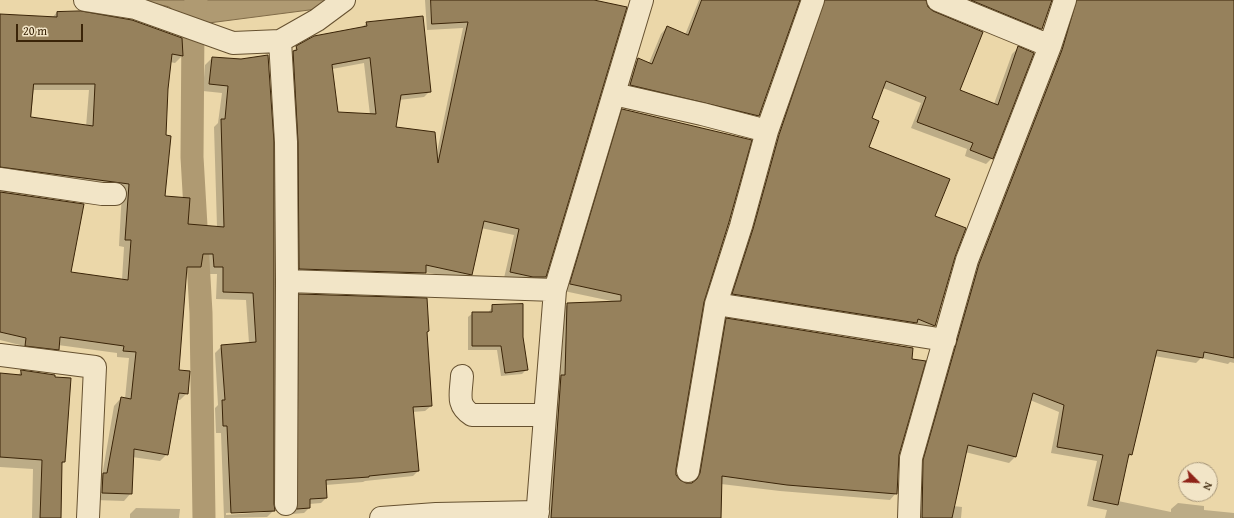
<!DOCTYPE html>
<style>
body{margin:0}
#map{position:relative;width:1234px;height:518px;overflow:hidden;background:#ebd7a9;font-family:"Gentium Book Plus",serif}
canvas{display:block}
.north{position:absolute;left:1178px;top:462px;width:40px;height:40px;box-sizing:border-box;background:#f2e5c7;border:1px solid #a8987b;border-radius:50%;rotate:114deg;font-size:11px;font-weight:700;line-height:16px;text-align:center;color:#3a2408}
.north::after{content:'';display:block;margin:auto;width:14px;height:18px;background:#8f2418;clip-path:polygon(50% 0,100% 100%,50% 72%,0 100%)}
.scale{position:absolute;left:16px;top:24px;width:67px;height:18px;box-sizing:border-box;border:2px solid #3a2408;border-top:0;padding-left:5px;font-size:12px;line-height:14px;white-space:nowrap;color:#3a2408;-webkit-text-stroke:3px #f2e5c7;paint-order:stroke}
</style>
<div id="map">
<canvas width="1234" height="518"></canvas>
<div class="north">N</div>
<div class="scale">20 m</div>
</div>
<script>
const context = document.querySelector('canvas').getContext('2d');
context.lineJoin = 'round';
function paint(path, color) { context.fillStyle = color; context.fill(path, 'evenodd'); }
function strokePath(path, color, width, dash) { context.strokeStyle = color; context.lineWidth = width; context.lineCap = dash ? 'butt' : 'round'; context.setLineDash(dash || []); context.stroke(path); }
const water = new Path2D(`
 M 140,0 L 330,0 L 317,9 L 193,25 L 169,7 Z`);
paint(water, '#af9a72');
strokePath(water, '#806b48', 1);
paint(new Path2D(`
 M 425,0 L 595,0 L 545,277 L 539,283 L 504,278 L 514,235 L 481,228 L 471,274 L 465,280 L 425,272 L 419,279 L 294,275 L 291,53 L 297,47 L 361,28 L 367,23 L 430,91 L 424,97 L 399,100 L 395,128 L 437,152 L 463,28 L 427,30 ZM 364,63 L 370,115 L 337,113 L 332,69 Z
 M 699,0 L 799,0 L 758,115 L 752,122 L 624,91 L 632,65 L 638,59 L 649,63 L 661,34 L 667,27 L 685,35 Z
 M 817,0 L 925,0 L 959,90 L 994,104 L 1012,54 L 1018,48 L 992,158 L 986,164 L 965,156 L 967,149 L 911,128 L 921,103 L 883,88 L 871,119 L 868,147 L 934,217 L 954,256 L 934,325 L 928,331 L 727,300 L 773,142 Z
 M 950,0 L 1052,0 L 1041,29 L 1035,35 Z
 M 1069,0 L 1234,0 L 1234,363 L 1230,362 L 1228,364 L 1201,358 L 1196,363 L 1154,356 L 1131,455 L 1127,458 L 1118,501 L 1171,512 L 1171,509 L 1178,503 L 1204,506 L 1204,510 L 1234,513 L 1234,518 L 1105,518 L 1107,510 L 1087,506 L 1097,461 L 1051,453 L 1059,412 L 1030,400 L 1015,457 L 1009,463 L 965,452 L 953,506 L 962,507 L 961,518 L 916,518 L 918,467 L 973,271 Z
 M 57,12 L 181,39 L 182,56 L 175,63 L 170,62 L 167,89 L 164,197 L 187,225 L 217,227 L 214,127 L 218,123 L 222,93 L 203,91 L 205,65 L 212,58 L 241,60 L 274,510 L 267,517 L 224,518 L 221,433 L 216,433 L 215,408 L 218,405 L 215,353 L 222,346 L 249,343 L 246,300 L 216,299 L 217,274 L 207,274 L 206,260 L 201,260 L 200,266 L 193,274 L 185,273 L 178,371 L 187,393 L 180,400 L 177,400 L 167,454 L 160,461 L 132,457 L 131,493 L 124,501 L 95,500 L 96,481 L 102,476 L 114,406 L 121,398 L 125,399 L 129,358 L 117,357 L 117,353 L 58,345 L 58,349 L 51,356 L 19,352 L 20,345 L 0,340 L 0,191 L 83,205 L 70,273 L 122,280 L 124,247 L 119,246 L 122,191 L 0,175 L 0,15 L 52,18 ZM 32,90 L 89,90 L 86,127 L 30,118 ZM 267,510 L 267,512 L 226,515 L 226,513 Z
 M 623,110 L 703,302 L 675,469 L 675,475 L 679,481 L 685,484 L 693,484 L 694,481 L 720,326 L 727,319 L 898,455 L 896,493 L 890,500 L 780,491 L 721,484 L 720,518 L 545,518 L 561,311 L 568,304 L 616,302 L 564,291 L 616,117 Z
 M 300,295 L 428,331 L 426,333 L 431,406 L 425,411 L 412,412 L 418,471 L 413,476 L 365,481 L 363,482 L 326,485 L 326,498 L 321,503 L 309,504 L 309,508 L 304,513 L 292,514 L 294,300 Z
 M 493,306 L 522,337 L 527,369 L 522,374 L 501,376 L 497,350 L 468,350 L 468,317 L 473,313 L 488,313 Z
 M 22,371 L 64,462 L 61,465 L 60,518 L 32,518 L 33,469 L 0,467 L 0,374 L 18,375 Z
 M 136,508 L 180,509 L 179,518 L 130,518 L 130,514 Z`), '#0003');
strokePath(new Path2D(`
 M 196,0 L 193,25 L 192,157 L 201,313 L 204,518`), '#af9a72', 23);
const building = new Path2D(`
 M 431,0 L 594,0 L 627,7 L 546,277 L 533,277 L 510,272 L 519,229 L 484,221 L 472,275 L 426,265 L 426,273 L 299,269 L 298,142 L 293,51 L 297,50 L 296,46 L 314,36 L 367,26 L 366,22 L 423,16 L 431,92 L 401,95 L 396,127 L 435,132 L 438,163 L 468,22 L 432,24 ZM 370,58 L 376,114 L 338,112 L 332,65 Z
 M 702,0 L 800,0 L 759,116 L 630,85 L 638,58 L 652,64 L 667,26 L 688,35 Z
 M 825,0 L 926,0 L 928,7 L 933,11 L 983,32 L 960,90 L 998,105 L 1018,46 L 1034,53 L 993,159 L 970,150 L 973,143 L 917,122 L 926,97 L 886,81 L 872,118 L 879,121 L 869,147 L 950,179 L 935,216 L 966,228 L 955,257 L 935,326 L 918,319 L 917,323 L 732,294 L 753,229 L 779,135 Z
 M 971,0 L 1052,0 L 1042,29 Z
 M 1077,0 L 1234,0 L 1234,358 L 1204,352 L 1203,358 L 1157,350 L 1132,455 L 1129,454 L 1118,505 L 1093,500 L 1103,455 L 1057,447 L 1064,405 L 1033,393 L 1016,457 L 968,445 L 952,518 L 922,518 L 923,460 L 979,264 L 1062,50 Z
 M 81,11 L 132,20 L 182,38 L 183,56 L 172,54 L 168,89 L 166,135 L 171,136 L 165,196 L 190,198 L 188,224 L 224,227 L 221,119 L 225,119 L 228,86 L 209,84 L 212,57 L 241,59 L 268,55 L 274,142 L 274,504 L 275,511 L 231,513 L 227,426 L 223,426 L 222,400 L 225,400 L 221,345 L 256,342 L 253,293 L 223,292 L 223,267 L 214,267 L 213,254 L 203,254 L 201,267 L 187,267 L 179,370 L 190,371 L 188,394 L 179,393 L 168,455 L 134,449 L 132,494 L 102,493 L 103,473 L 107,473 L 121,397 L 131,399 L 136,352 L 123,351 L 124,346 L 60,337 L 59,350 L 25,346 L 26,338 L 0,332 L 0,192 L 84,204 L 71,272 L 128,280 L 131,240 L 125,240 L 129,184 L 0,167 L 0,14 L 57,17 L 57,12 ZM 34,84 L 95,84 L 93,126 L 31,117 Z
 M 622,109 L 752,140 L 729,222 L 704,302 L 676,469 L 676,475 L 680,480 L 686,483 L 692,483 L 697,479 L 700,473 L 726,318 L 913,348 L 912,359 L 926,361 L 899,455 L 897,494 L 787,485 L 722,476 L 721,518 L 551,518 L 561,375 L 565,375 L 567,303 L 621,301 L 621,295 L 570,284 Z
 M 299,294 L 427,298 L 429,331 L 427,332 L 432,406 L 413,407 L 419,471 L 369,476 L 369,477 L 326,480 L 327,498 L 310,499 L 310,508 L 297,509 Z
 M 523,304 L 523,337 L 528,370 L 505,373 L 501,346 L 472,346 L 472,312 L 492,312 L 492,305 Z
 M 21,370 L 55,375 L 55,377 L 71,378 L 65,462 L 62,462 L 61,518 L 40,518 L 42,460 L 0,457 L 0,373 L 21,375 Z`);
paint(building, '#96815c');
strokePath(building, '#3a2408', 1);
const minor = new Path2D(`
 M 85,0 L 135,8 L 233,43 L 280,41 L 317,20 L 344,0
 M 938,0 L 1050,46
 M 280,41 L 286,142 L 287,281
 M 614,94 L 702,114 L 767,131
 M 0,179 L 102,194 L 115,194
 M 716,304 L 945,340
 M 0,355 L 95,367 L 88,518
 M 462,376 C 461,394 456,405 472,415 L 545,415
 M 688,471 L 716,304 L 741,226 L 767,131 L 813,0
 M 286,504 L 287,281 L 555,290
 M 381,518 L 436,514 L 538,512
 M 537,518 L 555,290 L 642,0
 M 909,518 L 911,458 L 967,260 L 1050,46 L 1065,0`);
strokePath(minor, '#665130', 24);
strokePath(minor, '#f2e5c7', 22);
</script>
